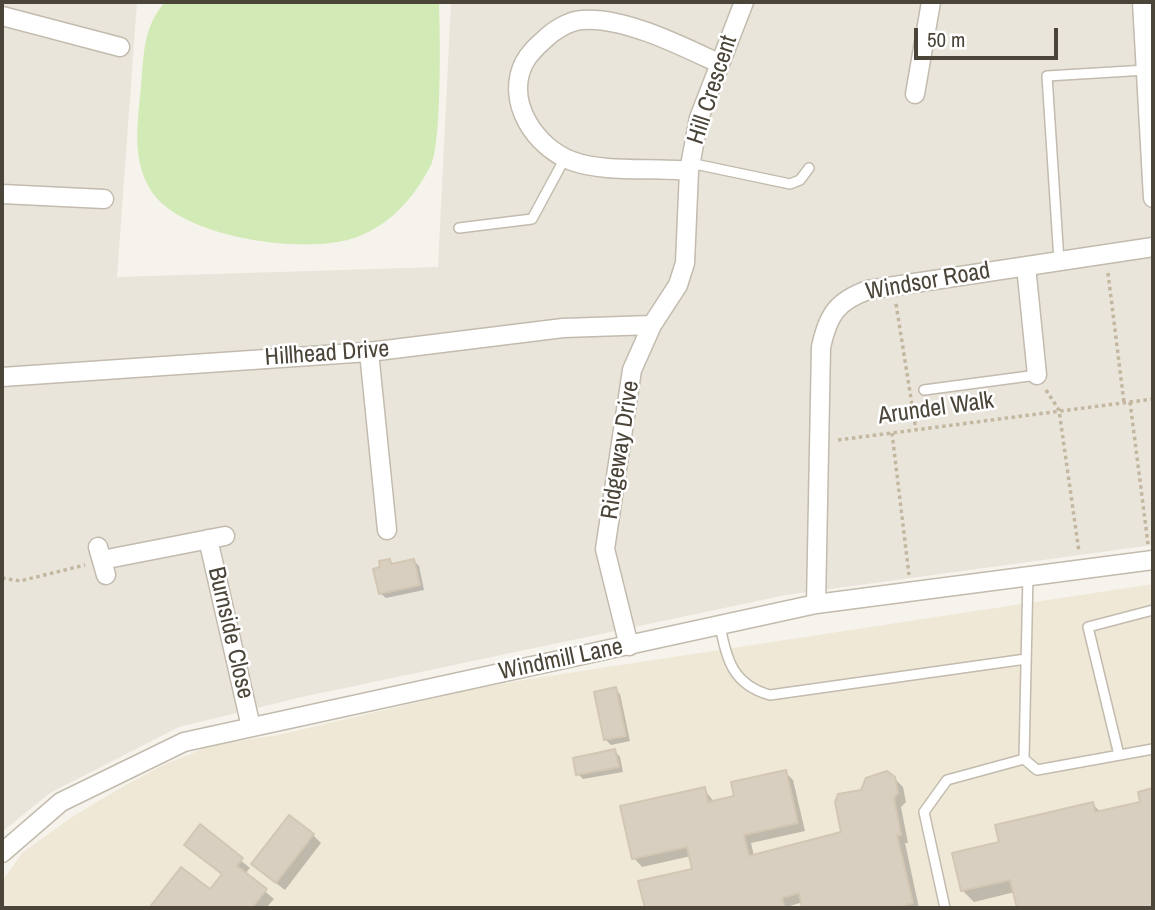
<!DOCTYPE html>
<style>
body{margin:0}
#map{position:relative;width:1155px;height:910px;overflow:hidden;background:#f6f3ec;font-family:"Archivo Narrow",sans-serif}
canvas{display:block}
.frame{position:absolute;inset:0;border:4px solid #4b4439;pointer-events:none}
.scale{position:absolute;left:914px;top:28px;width:144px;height:32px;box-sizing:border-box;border:4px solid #4b4439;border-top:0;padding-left:9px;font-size:21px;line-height:24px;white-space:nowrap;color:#4b4439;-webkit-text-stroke:5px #fff;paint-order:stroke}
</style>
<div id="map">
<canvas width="1155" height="910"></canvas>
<div class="frame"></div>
<div class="scale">50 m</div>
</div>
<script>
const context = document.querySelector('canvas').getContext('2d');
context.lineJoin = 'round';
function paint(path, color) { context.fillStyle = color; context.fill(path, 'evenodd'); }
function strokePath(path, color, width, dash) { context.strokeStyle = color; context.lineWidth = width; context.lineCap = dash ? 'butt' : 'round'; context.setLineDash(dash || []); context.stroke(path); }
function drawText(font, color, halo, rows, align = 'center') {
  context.font = font + ' "Archivo Narrow",sans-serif'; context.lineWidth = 5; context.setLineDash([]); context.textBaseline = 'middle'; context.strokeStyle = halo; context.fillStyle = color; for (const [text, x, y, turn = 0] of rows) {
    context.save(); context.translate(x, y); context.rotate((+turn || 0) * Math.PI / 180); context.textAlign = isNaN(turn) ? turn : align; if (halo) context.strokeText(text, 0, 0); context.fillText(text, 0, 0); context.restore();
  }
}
paint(new Path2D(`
 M 2,2 L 137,2 L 117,277 L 438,267 L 451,2 L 1153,2 L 1153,545 L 786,595 L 302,697 L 179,727 L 50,793 L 2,832 Z`), '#eae5da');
paint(new Path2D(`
 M 1153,584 L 1153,908 L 2,908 L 2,881 L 23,852 L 72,817 L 117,790 L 161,766 L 212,745 L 278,735 L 478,688 L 542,677 Z`), '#efe8d6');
paint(new Path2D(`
 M 165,2 L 439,2 C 440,33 442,142 431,165 C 414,198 391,224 357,237 C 308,256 178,238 150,189 C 131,157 138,121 141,86 C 144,54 143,27 165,2 Z`), '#d2eab5');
paint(new Path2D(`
 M 389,561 L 394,565 L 414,561 L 419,566 L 424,590 L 386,598 L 380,593 L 382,569 Z
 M 615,689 L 620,694 L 630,741 L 611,745 L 606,740 Z
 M 615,751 L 620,757 L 623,772 L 583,779 L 578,774 Z
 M 785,772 L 793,780 L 805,831 L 751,843 L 754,856 L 843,833 L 863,791 L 894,778 L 903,787 L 906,802 L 901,807 L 908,843 L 905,843 L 919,908 L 804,908 L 803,902 L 790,906 L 790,908 L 646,908 L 640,882 L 694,870 L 691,856 L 642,867 L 634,858 L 704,789 L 714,802 L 736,797 Z
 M 1153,790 L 1153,908 L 1019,908 L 1015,892 L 974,902 L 962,890 L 1001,843 L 1093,804 L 1101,813 L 1142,804 L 1140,793 Z
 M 200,827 L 250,868 L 245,874 L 274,899 L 266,908 L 151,908 L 181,869 L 211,892 L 223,875 Z
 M 313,835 L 321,843 L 285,890 L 261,872 Z`), '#0003');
const building = new Path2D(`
 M 390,559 L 391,564 L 414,559 L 420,585 L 379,594 L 373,569 L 380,567 L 379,561 Z
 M 616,687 L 626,736 L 604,740 L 594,692 Z
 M 615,749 L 619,767 L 576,775 L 573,758 Z
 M 786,770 L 798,823 L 744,835 L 749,856 L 841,832 L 835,802 L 838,794 L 861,790 L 866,778 L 887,771 L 895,777 L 898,793 L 894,798 L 901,835 L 897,835 L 913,903 L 897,908 L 802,908 L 799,893 L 782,898 L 785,908 L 645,908 L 638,881 L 692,869 L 687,847 L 632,859 L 620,806 L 705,787 L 708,802 L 734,796 L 731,782 Z
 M 1153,788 L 1153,908 L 1017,908 L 1010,880 L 961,891 L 952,853 L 999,842 L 995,825 L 1093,802 L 1095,812 L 1140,802 L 1138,792 Z
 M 289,815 L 314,834 L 276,883 L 251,864 Z
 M 200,824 L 243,858 L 237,866 L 267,889 L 252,908 L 149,908 L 181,867 L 210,889 L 222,874 L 184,845 Z`);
paint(building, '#d8cfc1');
strokePath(building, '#d3c7b4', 2);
const service = new Path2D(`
 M 690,163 L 790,184 L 800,180 L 809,168
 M 459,228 L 532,219 L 565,158
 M 1059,261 L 1047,76 L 1146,70
 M 924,390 L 1037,375
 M 1028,575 L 1024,759 L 1037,770 L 1153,749
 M 720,625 C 726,659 733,685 770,695 L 1026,659
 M 1119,755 L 1088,627 L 1153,610
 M 945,908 L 924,812 L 947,780 L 1024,759`);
const minor = new Path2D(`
 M 1142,2 L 1153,198
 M 2,16 L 120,47
 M 915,94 L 931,2
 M 689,171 C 653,167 604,173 572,161 C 535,147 505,102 524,63 C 529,53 537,46 545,39 C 554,30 569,21 582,20 C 622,16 682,46 718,63
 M 2,194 L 104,199
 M 1026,266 L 1037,375
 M 369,352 L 387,530
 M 2,377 L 369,352 L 563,328 L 652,325
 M 208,539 L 251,727
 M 98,547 L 106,575
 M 102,560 L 225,536
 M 816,604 L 821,347 C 828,315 837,301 868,290 L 1153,247
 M 629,646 L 605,549 L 632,370 L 652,325 L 678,285 L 685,263 L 689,171 L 699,118 L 744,2
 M 2,853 L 61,802 L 184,742 L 816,604 L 1153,560`);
strokePath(service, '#c2bbae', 12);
strokePath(minor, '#c2bbae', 21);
strokePath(new Path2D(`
 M 1108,273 L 1124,403
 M 896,304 L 916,430
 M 1046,390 L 1059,410 L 1079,552
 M 1130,402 L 1148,544
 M 892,433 L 909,575
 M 838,440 L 1153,399
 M 2,578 L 20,581 L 85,565`), '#c4b79f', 3.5, [3.5, 3.5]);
strokePath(service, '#fff', 9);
strokePath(minor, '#fff', 18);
drawText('24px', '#4b4439', '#fff', [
 ["Hill Crescent",713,90,-72],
 ["Windsor Road",928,282,-10],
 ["Hillhead Drive",327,354,-4],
 ["Arundel Walk",936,409,-8],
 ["Ridgeway Drive",621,450,-81],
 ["Burnside Close",230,633,77],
 ["Windmill Lane",561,660,-12]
]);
</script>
